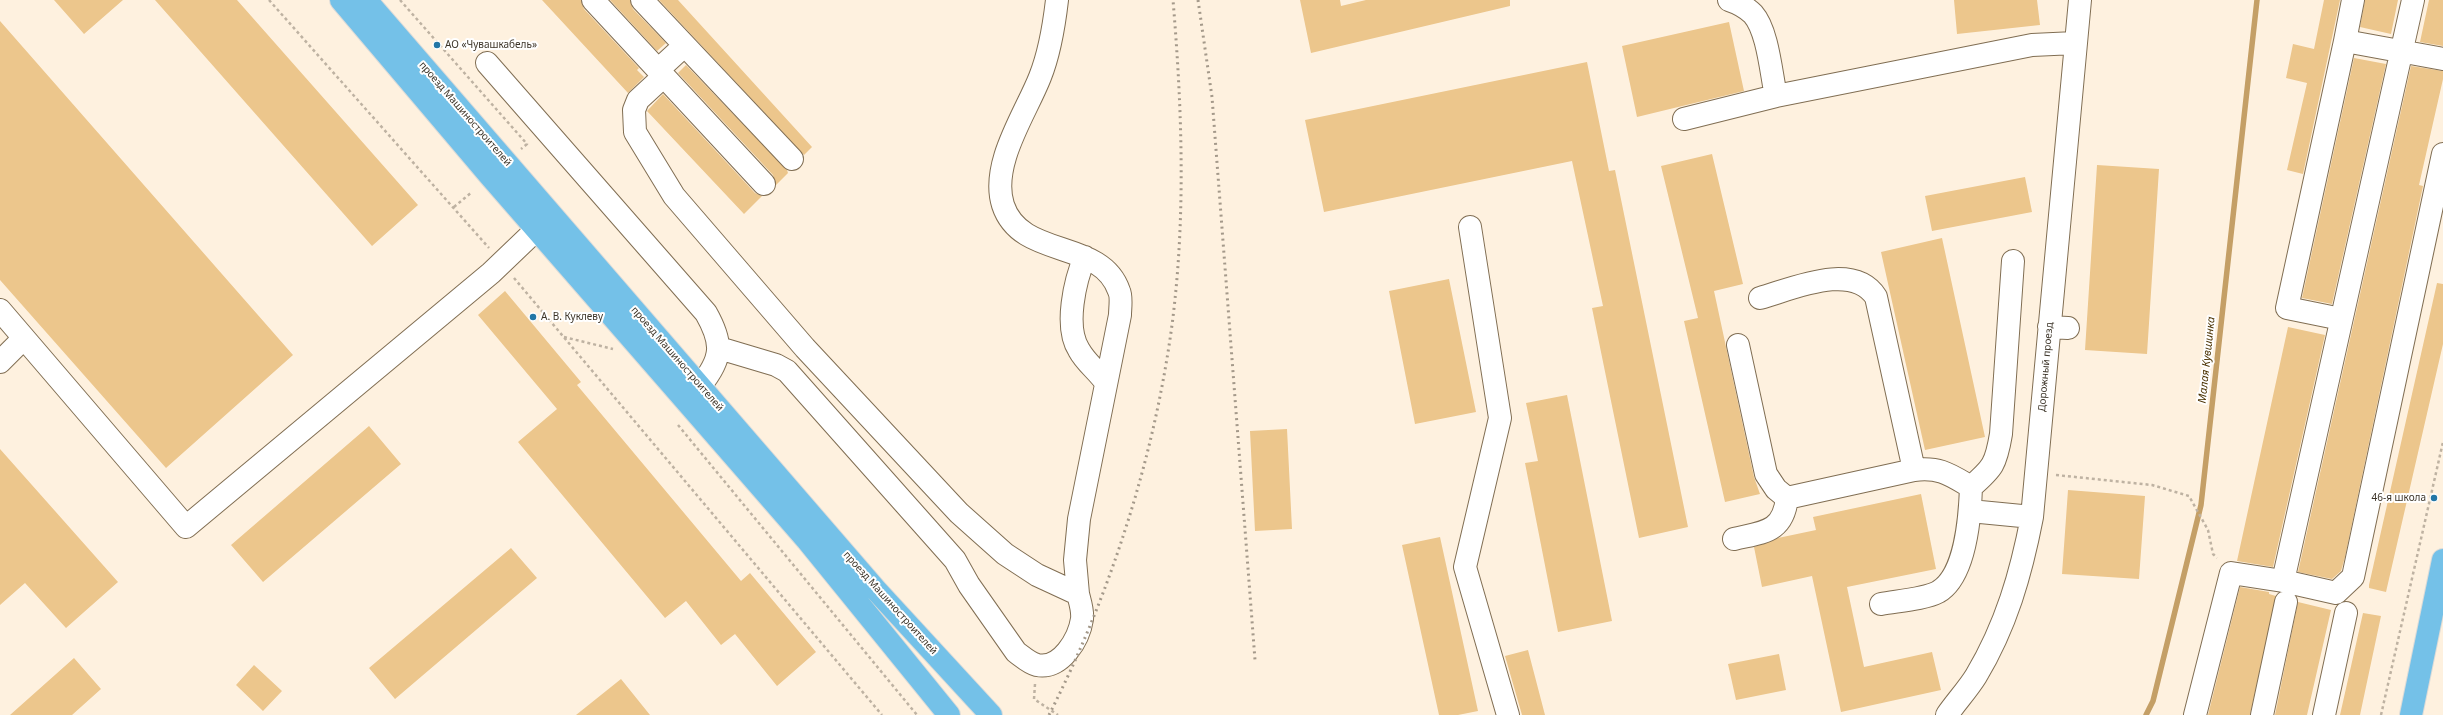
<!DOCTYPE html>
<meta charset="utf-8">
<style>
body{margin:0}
canvas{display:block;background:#fef1df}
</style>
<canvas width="2443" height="715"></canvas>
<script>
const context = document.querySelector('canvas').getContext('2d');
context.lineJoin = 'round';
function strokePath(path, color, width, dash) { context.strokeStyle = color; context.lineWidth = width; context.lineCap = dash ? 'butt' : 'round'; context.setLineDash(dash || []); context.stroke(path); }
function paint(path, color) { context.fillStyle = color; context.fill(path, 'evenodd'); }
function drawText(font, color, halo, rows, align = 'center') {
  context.font = font + ' "Noto Sans",sans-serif'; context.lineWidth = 4; context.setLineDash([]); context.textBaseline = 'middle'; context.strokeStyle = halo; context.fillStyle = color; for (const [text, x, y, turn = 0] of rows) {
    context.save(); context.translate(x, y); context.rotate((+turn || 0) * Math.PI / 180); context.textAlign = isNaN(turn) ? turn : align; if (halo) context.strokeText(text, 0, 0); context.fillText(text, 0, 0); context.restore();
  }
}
strokePath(new Path2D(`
 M 2146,715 L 2153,701 L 2201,505 L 2257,0`), '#c49f66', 5.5);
paint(new Path2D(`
 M 54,0 L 123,0 L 84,34 Z
 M 155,0 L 237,0 L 418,205 L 372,246 Z
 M 542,0 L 581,0 L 584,9 L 639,68 L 637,70 L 644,77 L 628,93 Z
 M 610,0 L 630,0 L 633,9 L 666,43 L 657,51 Z
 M 659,0 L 678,0 L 812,147 L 804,155 Z
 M 1300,0 L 1340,0 L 1341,6 L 1366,0 L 1510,0 L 1510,6 L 1311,53 Z
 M 1954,0 L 2037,0 L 2040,25 L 1957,34 Z
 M 2324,0 L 2340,0 L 2303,174 L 2287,170 L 2307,83 L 2286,78 L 2293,44 L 2314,49 Z
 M 2365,0 L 2398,0 L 2391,34 L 2360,27 Z
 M 2429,0 L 2443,0 L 2443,46 L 2420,42 Z
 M 0,21 L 293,355 L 166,468 L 0,280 Z
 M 1729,22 L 1744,91 L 1637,117 L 1622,46 Z
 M 2354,58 L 2386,64 L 2332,304 L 2302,298 Z
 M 1587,62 L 1609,171 L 1615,170 L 1688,527 L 1639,538 L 1592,308 L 1603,306 L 1572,161 L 1324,212 L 1305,120 Z
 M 686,65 L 787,170 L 788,173 L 776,185 L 773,175 L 678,73 Z
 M 2411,66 L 2443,71 L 2443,79 L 2419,185 L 2423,186 L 2345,557 L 2341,571 L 2332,579 L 2298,572 Z
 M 663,94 L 755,193 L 762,196 L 744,214 L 647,111 Z
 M 1712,154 L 1743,284 L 1714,291 L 1754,477 L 1760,494 L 1725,502 L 1684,321 L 1698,318 L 1661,166 Z
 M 2097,165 L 2159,169 L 2147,354 L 2085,350 Z
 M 2025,177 L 2032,212 L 1932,231 L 1925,196 Z
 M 1942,238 L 1985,437 L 1925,450 L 1881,252 Z
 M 1449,279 L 1476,412 L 1415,424 L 1389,291 Z
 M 2437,283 L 2443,284 L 2443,344 L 2386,592 L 2369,588 L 2369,585 Z
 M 505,291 L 581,382 L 577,385 L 741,581 L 750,573 L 816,652 L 777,686 L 735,634 L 721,645 L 686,601 L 665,618 L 518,442 L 557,409 L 478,315 Z
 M 2288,327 L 2325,335 L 2273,567 L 2237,561 Z
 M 1567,395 L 1612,621 L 1558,632 L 1525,463 L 1538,461 L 1526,403 Z
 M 369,426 L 401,464 L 263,582 L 231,545 Z
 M 1287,429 L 1292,529 L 1255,531 L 1250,431 Z
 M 0,449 L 118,582 L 66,628 L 25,583 L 0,605 Z
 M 2068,490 L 2145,496 L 2139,579 L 2062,574 Z
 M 1921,494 L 1936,569 L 1847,587 L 1864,667 L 1932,652 L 1941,690 L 1841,712 L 1812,576 L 1762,587 L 1754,547 L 1778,538 L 1816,530 L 1813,517 Z
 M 1440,537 L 1478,711 L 1458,715 L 1439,715 L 1402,545 Z
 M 511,548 L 537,578 L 395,699 L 369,668 Z
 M 2240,587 L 2269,592 L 2269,594 L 2276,596 L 2250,715 L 2208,715 Z
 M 2298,602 L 2331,610 L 2307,715 L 2275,715 Z
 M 2363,613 L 2381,616 L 2360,715 L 2340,715 Z
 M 1528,650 L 1545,715 L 1522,715 L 1505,656 Z
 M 1779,654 L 1786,690 L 1736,700 L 1728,664 Z
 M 74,658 L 101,689 L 72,715 L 10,715 Z
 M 254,665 L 282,691 L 263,711 L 236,685 Z
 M 621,679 L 650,715 L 576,715 Z`), '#ecc68c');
const minor = new Path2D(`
 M 593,0 L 764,184
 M 642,0 L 792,159
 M 1057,0 C 1054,26 1050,52 1040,77 C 1026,113 990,164 1003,205 C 1021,260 1101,238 1119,291 C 1122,297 1120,308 1120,315 L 1079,519 L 1075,560 L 1078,594
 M 1729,0 C 1738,3 1746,7 1753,14 C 1768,31 1771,73 1776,96
 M 2353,0 L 2345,41 L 2443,59
 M 487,63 L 706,313 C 723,343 723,358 700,386
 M 658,70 L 684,46
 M 664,76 L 638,100 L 634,110 L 635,132 L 674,196 L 805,348 L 959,513 L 1005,554 L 1037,575 L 1078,594 C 1080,602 1083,610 1082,619 C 1079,639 1061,670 1037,665 C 1029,663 1023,657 1016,652 L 969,585 L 955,560 L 787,371 L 776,365 L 719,348
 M 1684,119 L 1776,96 L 2032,45 L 2075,43
 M 1470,227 L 1500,418 L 1465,567 L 1508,715
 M 1085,257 C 1075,280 1064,327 1079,350 C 1086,363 1098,371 1106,383
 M 1760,298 C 1792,289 1853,261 1876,297 L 1914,470
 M 0,310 L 24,338
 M 2341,319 L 2287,308 L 2345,41
 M 2049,327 L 2068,328
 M 1738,345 L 1766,474 L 1776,489 L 1787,498 L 1914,470 C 1940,467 1949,474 1971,487
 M 0,362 L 24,338 L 186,527 L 491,273 L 537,229
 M 1970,511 L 2032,517
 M 1734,539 C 1763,532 1783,533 1787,498
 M 2283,581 L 2413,0
 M 1881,604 C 1897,601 1925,599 1938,592 C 1966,576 1970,516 1971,487 C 1993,468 1996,464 2001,434 L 2013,261
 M 1947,715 C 1956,702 1968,689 1976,676 C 2006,626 2021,574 2032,517 L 2080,0
 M 2195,715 L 2231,573 L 2283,581 L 2336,593 L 2353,577 L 2443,154
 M 2262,715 L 2286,602
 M 2324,715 L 2346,613`);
const major = new Path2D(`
 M 341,0 L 490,176 L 807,540 L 949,715
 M 366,0 L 876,590 L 991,715
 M 2411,715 L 2443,560`);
strokePath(minor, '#806e53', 24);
strokePath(major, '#dcdbd8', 24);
strokePath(new Path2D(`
 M 269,0 L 489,248
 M 400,0 L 527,144 L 521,149
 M 454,207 L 472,192
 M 514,278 L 882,715
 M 564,337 L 613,349
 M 678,425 L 917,715
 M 2056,475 L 2152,485 L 2189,496 L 2208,530 L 2213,554 L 2217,558
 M 1035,684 L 1034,699 L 1058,715
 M 2381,715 L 2443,442`), '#beb2a2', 2.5, [3, 3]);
strokePath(minor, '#fff', 22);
strokePath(major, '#74c1e8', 22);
strokePath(new Path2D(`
 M 1198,0 L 1212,97 L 1255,660
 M 1049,715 C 1110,595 1154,459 1172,325 C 1186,217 1182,108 1173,0`), '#a4998a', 3, [2, 4]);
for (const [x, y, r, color] of [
 [437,45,4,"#2276a6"],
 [533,317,4,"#2276a6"],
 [2434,498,4,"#2276a6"]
]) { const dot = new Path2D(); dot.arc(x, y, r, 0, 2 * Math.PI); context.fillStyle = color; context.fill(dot); strokePath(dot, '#fff', 1.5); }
drawText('10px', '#3d3529', '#fff', [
 ["АО «Чувашкабель»",445,45],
 ["А. В. Куклеву",541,317],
 ["46-я школа",2426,498,"right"]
], 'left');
drawText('10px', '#3d3529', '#fff', [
 ["проезд Машиностроителей",465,114,49],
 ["проезд Машиностроителей",677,359,49],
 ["Дорожный проезд",2046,367,-85],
 ["проезд Машиностроителей",890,603,48]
]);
drawText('italic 11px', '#4a3100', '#fff', [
 ["Малая Кувшинка",2207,360,-84]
]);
</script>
